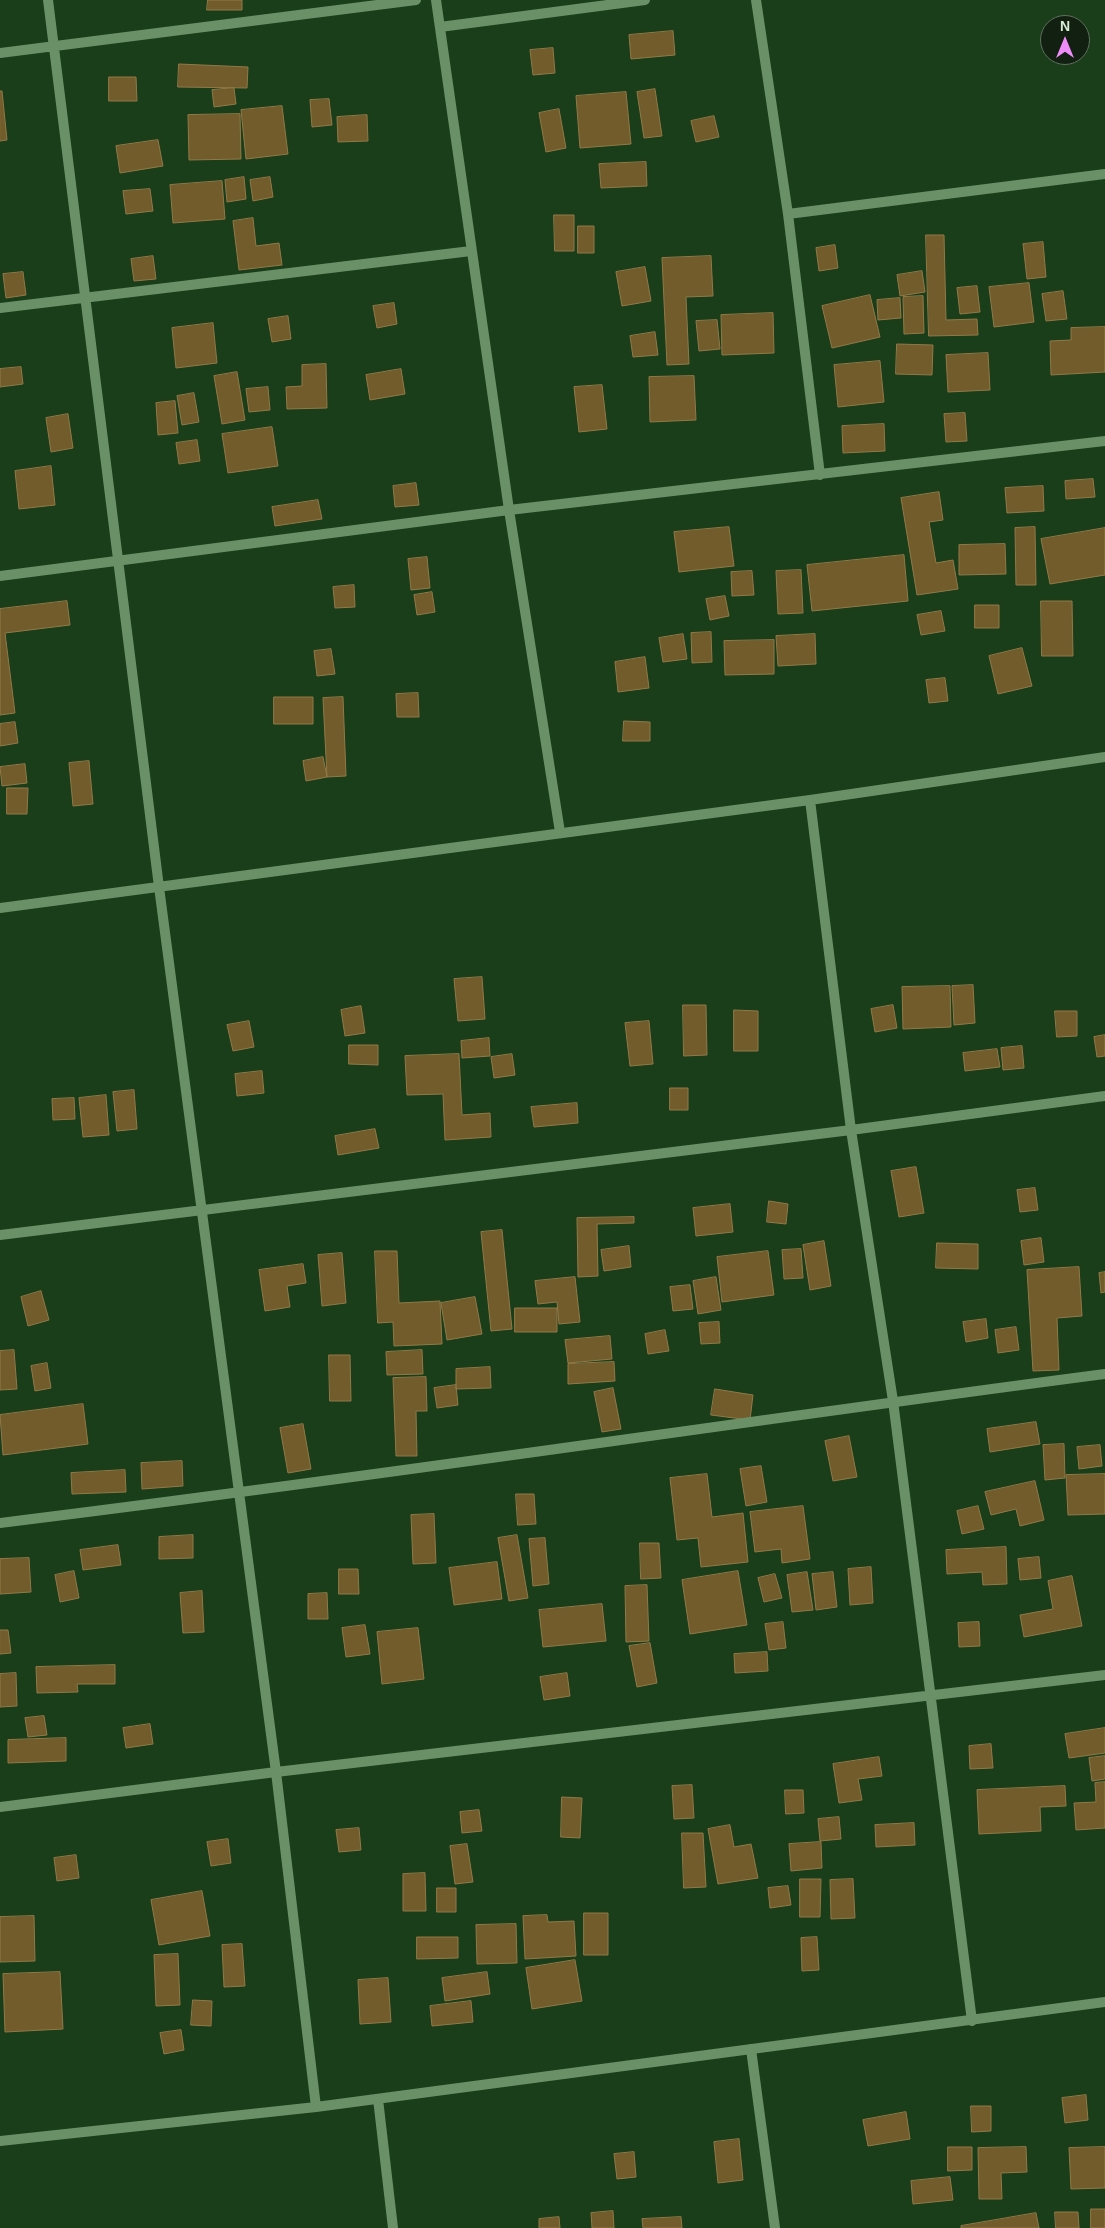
<!DOCTYPE html>
<style>
body{margin:0}
#map{position:relative;width:1105px;height:2228px;overflow:hidden;background:#1a3d1a;font-family:Arial,sans-serif}
canvas{display:block}
.north{position:absolute;left:1040px;top:15px;width:50px;height:50px;box-sizing:border-box;background:#112010;border:1px solid #60715f;border-radius:50%;rotate:0deg;font-size:14px;font-weight:700;line-height:20px;text-align:center;color:#d7ebd5}
.north::after{content:'';display:block;margin:auto;width:18px;height:22px;background:#ee8cf8;clip-path:polygon(50% 0,100% 100%,50% 72%,0 100%)}
</style>
<div id="map">
<canvas width="1105" height="2228"></canvas>
<div class="north">N</div>
</div>
<script>
const context = document.querySelector('canvas').getContext('2d');
context.lineJoin = 'round';
function paint(path, color) { context.fillStyle = color; context.fill(path, 'evenodd'); }
function strokePath(path, color, width, dash) { context.strokeStyle = color; context.lineWidth = width; context.lineCap = dash ? 'butt' : 'round'; context.setLineDash(dash || []); context.stroke(path); }
const building = new Path2D(`
 M 208,0 L 242,0 L 242,10 L 207,10 Z
 M 673,31 L 675,55 L 631,59 L 629,35 Z
 M 553,48 L 555,73 L 533,75 L 530,50 Z
 M 179,64 L 248,67 L 247,88 L 178,87 Z
 M 109,77 L 136,77 L 137,101 L 109,101 Z
 M 234,88 L 236,104 L 214,107 L 212,90 Z
 M 655,89 L 662,136 L 644,138 L 637,92 Z
 M 0,91 L 2,91 L 7,140 L 0,141 Z
 M 626,92 L 631,144 L 580,148 L 576,96 Z
 M 329,99 L 332,125 L 312,127 L 310,100 Z
 M 282,106 L 288,154 L 246,159 L 241,110 Z
 M 559,109 L 566,148 L 546,152 L 539,113 Z
 M 240,114 L 241,159 L 189,160 L 188,115 Z
 M 367,115 L 368,141 L 338,142 L 337,117 Z
 M 714,116 L 719,137 L 696,142 L 691,121 Z
 M 158,140 L 163,166 L 120,173 L 116,146 Z
 M 646,162 L 647,186 L 601,188 L 599,164 Z
 M 244,177 L 246,199 L 227,202 L 225,180 Z
 M 270,177 L 273,197 L 253,201 L 250,180 Z
 M 222,181 L 225,219 L 173,223 L 170,185 Z
 M 150,189 L 153,211 L 126,214 L 123,191 Z
 M 554,215 L 574,215 L 574,251 L 555,251 Z
 M 253,218 L 256,246 L 279,243 L 282,265 L 239,270 L 233,221 Z
 M 578,226 L 594,226 L 594,253 L 578,253 Z
 M 926,235 L 944,235 L 946,320 L 977,319 L 978,335 L 929,336 Z
 M 1043,242 L 1046,277 L 1027,279 L 1023,244 Z
 M 835,245 L 838,268 L 819,271 L 816,248 Z
 M 153,256 L 156,279 L 134,281 L 131,259 Z
 M 711,256 L 713,296 L 686,297 L 689,364 L 667,365 L 662,258 Z
 M 645,267 L 651,301 L 622,306 L 616,272 Z
 M 922,271 L 925,292 L 900,296 L 897,275 Z
 M 23,272 L 26,295 L 6,298 L 3,274 Z
 M 1029,283 L 1034,322 L 994,327 L 989,287 Z
 M 977,286 L 980,312 L 960,314 L 957,288 Z
 M 1063,291 L 1067,319 L 1046,321 L 1042,294 Z
 M 870,295 L 880,337 L 832,348 L 822,306 Z
 M 923,296 L 924,333 L 904,334 L 903,297 Z
 M 900,298 L 901,318 L 878,320 L 877,300 Z
 M 394,303 L 397,324 L 377,328 L 373,306 Z
 M 773,313 L 774,353 L 722,355 L 721,315 Z
 M 288,316 L 291,339 L 272,342 L 268,319 Z
 M 717,320 L 720,349 L 699,351 L 696,321 Z
 M 213,323 L 217,363 L 176,368 L 172,328 Z
 M 1105,327 L 1105,372 L 1051,375 L 1050,341 L 1071,340 L 1071,328 Z
 M 655,332 L 658,355 L 633,357 L 630,336 Z
 M 897,344 L 933,345 L 932,375 L 896,374 Z
 M 988,353 L 990,390 L 948,392 L 946,355 Z
 M 880,361 L 884,402 L 838,407 L 834,365 Z
 M 326,364 L 327,408 L 287,409 L 286,387 L 302,386 L 302,365 Z
 M 21,367 L 23,384 L 0,387 L 0,369 Z
 M 401,369 L 405,394 L 370,400 L 366,375 Z
 M 237,372 L 245,420 L 222,424 L 214,376 Z
 M 694,376 L 696,420 L 650,422 L 649,377 Z
 M 602,385 L 607,429 L 579,432 L 574,387 Z
 M 268,387 L 270,410 L 249,412 L 246,389 Z
 M 194,393 L 199,422 L 182,425 L 177,396 Z
 M 175,401 L 178,433 L 158,435 L 156,403 Z
 M 965,413 L 967,441 L 946,442 L 944,414 Z
 M 68,414 L 73,448 L 51,452 L 46,418 Z
 M 884,424 L 885,451 L 843,453 L 842,426 Z
 M 272,427 L 278,466 L 228,473 L 222,434 Z
 M 197,440 L 200,461 L 179,464 L 176,443 Z
 M 51,466 L 55,505 L 19,509 L 15,471 Z
 M 1093,479 L 1095,497 L 1066,499 L 1065,481 Z
 M 416,483 L 419,505 L 395,507 L 393,486 Z
 M 1043,486 L 1044,511 L 1007,513 L 1005,488 Z
 M 939,492 L 943,520 L 929,522 L 936,563 L 953,560 L 958,589 L 917,595 L 901,498 Z
 M 318,500 L 322,519 L 275,526 L 272,507 Z
 M 729,527 L 734,566 L 679,572 L 674,532 Z
 M 1035,527 L 1036,585 L 1016,585 L 1015,528 Z
 M 1105,528 L 1105,575 L 1050,584 L 1041,539 Z
 M 1005,544 L 1006,574 L 959,575 L 959,545 Z
 M 904,555 L 908,601 L 812,611 L 807,565 Z
 M 427,557 L 430,588 L 411,590 L 408,559 Z
 M 801,570 L 803,613 L 778,614 L 776,571 Z
 M 752,571 L 754,595 L 732,596 L 731,572 Z
 M 354,585 L 355,607 L 335,608 L 333,587 Z
 M 432,592 L 435,612 L 417,615 L 414,595 Z
 M 725,596 L 729,616 L 710,620 L 706,599 Z
 M 67,601 L 70,625 L 5,633 L 15,713 L 0,715 L 0,609 Z
 M 1041,601 L 1072,601 L 1073,656 L 1042,656 Z
 M 975,605 L 999,605 L 999,628 L 975,628 Z
 M 941,611 L 945,631 L 921,635 L 917,615 Z
 M 711,632 L 712,662 L 692,663 L 691,633 Z
 M 683,634 L 687,659 L 663,662 L 659,638 Z
 M 815,634 L 816,664 L 778,666 L 776,636 Z
 M 774,640 L 774,674 L 725,675 L 724,641 Z
 M 1022,648 L 1032,686 L 998,694 L 989,656 Z
 M 331,649 L 335,674 L 317,676 L 314,651 Z
 M 645,657 L 649,688 L 618,692 L 615,662 Z
 M 945,678 L 948,701 L 929,703 L 926,680 Z
 M 418,693 L 419,717 L 397,717 L 396,694 Z
 M 274,697 L 313,697 L 313,724 L 274,724 Z
 M 343,697 L 346,776 L 327,777 L 323,698 Z
 M 624,721 L 650,722 L 650,741 L 623,741 Z
 M 15,722 L 18,743 L 0,746 L 0,724 Z
 M 323,757 L 327,777 L 306,781 L 303,761 Z
 M 89,761 L 93,804 L 73,806 L 69,763 Z
 M 25,764 L 27,783 L 2,786 L 0,767 Z
 M 7,788 L 28,788 L 27,814 L 7,814 Z
 M 482,977 L 485,1019 L 458,1021 L 454,979 Z
 M 973,985 L 975,1023 L 954,1025 L 952,986 Z
 M 950,986 L 951,1027 L 903,1029 L 902,987 Z
 M 683,1005 L 706,1005 L 707,1055 L 684,1056 Z
 M 893,1005 L 897,1028 L 875,1032 L 871,1009 Z
 M 361,1006 L 365,1033 L 345,1036 L 341,1010 Z
 M 734,1010 L 758,1011 L 758,1051 L 734,1051 Z
 M 1055,1011 L 1077,1011 L 1077,1036 L 1057,1037 Z
 M 249,1021 L 254,1047 L 233,1051 L 227,1025 Z
 M 649,1021 L 653,1064 L 630,1066 L 625,1023 Z
 M 1105,1035 L 1105,1056 L 1097,1057 L 1094,1037 Z
 M 489,1038 L 490,1056 L 462,1058 L 461,1041 Z
 M 349,1045 L 378,1045 L 378,1065 L 349,1064 Z
 M 1022,1046 L 1024,1068 L 1003,1070 L 1001,1048 Z
 M 997,1049 L 1000,1067 L 965,1071 L 963,1053 Z
 M 459,1054 L 462,1115 L 490,1113 L 491,1137 L 445,1140 L 443,1094 L 407,1095 L 405,1056 Z
 M 512,1054 L 515,1075 L 494,1078 L 491,1057 Z
 M 262,1071 L 264,1093 L 237,1096 L 235,1074 Z
 M 670,1088 L 688,1088 L 688,1110 L 670,1110 Z
 M 134,1090 L 137,1129 L 117,1131 L 113,1092 Z
 M 106,1095 L 109,1135 L 83,1137 L 79,1098 Z
 M 74,1098 L 75,1119 L 53,1120 L 52,1099 Z
 M 577,1103 L 578,1123 L 534,1127 L 531,1107 Z
 M 375,1129 L 379,1148 L 338,1155 L 335,1136 Z
 M 916,1167 L 924,1213 L 899,1217 L 891,1171 Z
 M 1035,1188 L 1038,1210 L 1020,1212 L 1017,1190 Z
 M 769,1201 L 788,1204 L 786,1224 L 767,1222 Z
 M 730,1204 L 733,1232 L 696,1236 L 693,1208 Z
 M 634,1217 L 634,1223 L 597,1224 L 598,1276 L 578,1277 L 577,1218 Z
 M 502,1230 L 512,1329 L 491,1331 L 481,1232 Z
 M 1041,1238 L 1044,1262 L 1024,1265 L 1021,1241 Z
 M 824,1241 L 831,1286 L 810,1290 L 803,1245 Z
 M 937,1243 L 978,1244 L 978,1269 L 936,1268 Z
 M 629,1246 L 631,1267 L 604,1271 L 601,1250 Z
 M 801,1249 L 803,1278 L 784,1279 L 782,1250 Z
 M 375,1251 L 397,1251 L 399,1303 L 440,1301 L 442,1344 L 394,1346 L 393,1322 L 378,1323 Z
 M 768,1251 L 774,1295 L 722,1302 L 717,1257 Z
 M 342,1253 L 346,1303 L 322,1306 L 318,1255 Z
 M 303,1264 L 306,1283 L 287,1286 L 290,1307 L 265,1311 L 259,1270 Z
 M 1079,1267 L 1082,1316 L 1057,1318 L 1059,1370 L 1033,1371 L 1027,1270 Z
 M 1105,1272 L 1105,1292 L 1101,1293 L 1099,1273 Z
 M 575,1277 L 580,1322 L 559,1324 L 557,1302 L 538,1304 L 535,1281 Z
 M 716,1277 L 721,1310 L 698,1314 L 693,1281 Z
 M 690,1285 L 693,1309 L 673,1311 L 670,1287 Z
 M 41,1291 L 49,1320 L 28,1326 L 21,1297 Z
 M 475,1297 L 482,1334 L 447,1340 L 441,1303 Z
 M 515,1308 L 557,1308 L 557,1332 L 515,1332 Z
 M 986,1319 L 988,1338 L 966,1342 L 963,1322 Z
 M 719,1322 L 720,1343 L 701,1344 L 699,1323 Z
 M 1016,1327 L 1019,1350 L 998,1353 L 995,1330 Z
 M 665,1330 L 669,1351 L 648,1354 L 645,1334 Z
 M 610,1336 L 612,1359 L 568,1363 L 565,1340 Z
 M 14,1350 L 17,1389 L 0,1390 L 0,1351 Z
 M 422,1350 L 423,1374 L 387,1375 L 386,1352 Z
 M 329,1355 L 350,1355 L 351,1401 L 330,1401 Z
 M 614,1362 L 615,1381 L 568,1384 L 568,1364 Z
 M 47,1363 L 51,1388 L 35,1391 L 31,1366 Z
 M 490,1367 L 491,1388 L 456,1389 L 456,1369 Z
 M 426,1377 L 427,1411 L 416,1411 L 417,1456 L 396,1456 L 393,1378 Z
 M 456,1385 L 458,1405 L 437,1408 L 434,1388 Z
 M 613,1388 L 621,1429 L 602,1432 L 594,1392 Z
 M 715,1389 L 753,1395 L 750,1420 L 711,1415 Z
 M 83,1404 L 88,1444 L 3,1455 L 0,1415 Z
 M 1036,1422 L 1040,1444 L 990,1452 L 987,1429 Z
 M 303,1424 L 311,1469 L 288,1473 L 280,1428 Z
 M 849,1436 L 857,1477 L 833,1481 L 825,1441 Z
 M 1064,1444 L 1065,1478 L 1045,1480 L 1043,1445 Z
 M 1100,1445 L 1102,1466 L 1079,1469 L 1077,1447 Z
 M 182,1461 L 183,1486 L 142,1489 L 141,1463 Z
 M 761,1466 L 767,1502 L 746,1506 L 740,1469 Z
 M 125,1470 L 126,1492 L 72,1494 L 71,1473 Z
 M 707,1474 L 712,1517 L 743,1513 L 748,1562 L 701,1567 L 698,1538 L 677,1540 L 670,1478 Z
 M 1105,1474 L 1105,1514 L 1068,1515 L 1066,1475 Z
 M 1035,1481 L 1044,1520 L 1020,1526 L 1016,1509 L 991,1515 L 985,1492 Z
 M 516,1494 L 534,1494 L 536,1524 L 518,1525 Z
 M 803,1506 L 810,1559 L 782,1563 L 781,1549 L 755,1552 L 750,1512 Z
 M 978,1506 L 984,1529 L 962,1534 L 957,1511 Z
 M 434,1514 L 436,1563 L 413,1564 L 411,1515 Z
 M 193,1535 L 193,1558 L 159,1559 L 159,1537 Z
 M 517,1535 L 528,1598 L 509,1601 L 498,1538 Z
 M 545,1538 L 549,1584 L 533,1586 L 529,1539 Z
 M 640,1543 L 659,1543 L 661,1578 L 641,1579 Z
 M 118,1545 L 121,1565 L 83,1570 L 80,1550 Z
 M 1006,1547 L 1007,1584 L 983,1585 L 982,1572 L 947,1574 L 946,1550 Z
 M 1039,1557 L 1041,1578 L 1020,1580 L 1018,1559 Z
 M 29,1558 L 31,1592 L 0,1594 L 0,1559 Z
 M 497,1562 L 502,1599 L 454,1605 L 449,1568 Z
 M 871,1567 L 873,1603 L 850,1605 L 848,1569 Z
 M 339,1569 L 358,1569 L 359,1594 L 339,1594 Z
 M 74,1571 L 79,1598 L 60,1602 L 55,1575 Z
 M 738,1571 L 747,1625 L 690,1634 L 682,1580 Z
 M 807,1572 L 813,1610 L 792,1612 L 787,1575 Z
 M 833,1572 L 837,1607 L 816,1610 L 812,1574 Z
 M 775,1574 L 782,1598 L 764,1602 L 758,1578 Z
 M 1072,1576 L 1082,1626 L 1024,1637 L 1020,1615 L 1053,1609 L 1048,1581 Z
 M 647,1585 L 649,1641 L 626,1642 L 625,1586 Z
 M 202,1591 L 204,1632 L 183,1633 L 180,1593 Z
 M 327,1593 L 328,1619 L 308,1619 L 308,1594 Z
 M 602,1604 L 606,1641 L 543,1647 L 539,1610 Z
 M 783,1622 L 786,1648 L 769,1650 L 765,1624 Z
 M 979,1622 L 980,1646 L 959,1647 L 958,1623 Z
 M 365,1625 L 370,1654 L 346,1657 L 342,1628 Z
 M 418,1628 L 424,1679 L 382,1684 L 377,1632 Z
 M 0,1630 L 8,1630 L 11,1653 L 0,1654 Z
 M 650,1643 L 657,1683 L 637,1687 L 629,1646 Z
 M 767,1652 L 768,1671 L 735,1673 L 734,1654 Z
 M 115,1665 L 115,1684 L 77,1684 L 78,1692 L 37,1693 L 36,1667 Z
 M 16,1673 L 17,1706 L 0,1707 L 0,1674 Z
 M 567,1673 L 570,1696 L 544,1700 L 540,1677 Z
 M 44,1716 L 47,1735 L 28,1737 L 25,1718 Z
 M 150,1724 L 153,1744 L 126,1748 L 123,1728 Z
 M 1105,1728 L 1105,1753 L 1069,1758 L 1065,1734 Z
 M 66,1738 L 66,1761 L 8,1763 L 8,1740 Z
 M 991,1744 L 993,1768 L 970,1769 L 969,1746 Z
 M 1105,1756 L 1105,1779 L 1092,1781 L 1089,1758 Z
 M 879,1757 L 882,1776 L 858,1779 L 862,1800 L 839,1803 L 833,1764 Z
 M 1105,1782 L 1105,1828 L 1076,1830 L 1074,1803 L 1096,1802 L 1095,1783 Z
 M 692,1785 L 694,1818 L 674,1819 L 672,1786 Z
 M 1065,1786 L 1066,1806 L 1040,1807 L 1041,1831 L 979,1834 L 977,1790 Z
 M 785,1790 L 803,1790 L 804,1813 L 786,1814 Z
 M 562,1797 L 582,1798 L 580,1838 L 561,1837 Z
 M 479,1810 L 482,1831 L 462,1833 L 460,1812 Z
 M 839,1817 L 841,1839 L 820,1841 L 818,1819 Z
 M 914,1823 L 915,1845 L 876,1847 L 875,1825 Z
 M 730,1825 L 734,1847 L 751,1844 L 758,1878 L 718,1884 L 708,1829 Z
 M 359,1828 L 361,1850 L 339,1852 L 336,1830 Z
 M 682,1833 L 703,1833 L 706,1887 L 684,1888 Z
 M 228,1839 L 231,1863 L 211,1866 L 207,1842 Z
 M 821,1842 L 822,1868 L 791,1871 L 789,1844 Z
 M 467,1844 L 473,1882 L 455,1884 L 450,1846 Z
 M 76,1855 L 79,1878 L 57,1881 L 54,1858 Z
 M 425,1873 L 426,1911 L 403,1911 L 403,1874 Z
 M 800,1879 L 821,1879 L 820,1917 L 800,1917 Z
 M 853,1879 L 855,1918 L 831,1919 L 830,1880 Z
 M 788,1886 L 791,1905 L 770,1908 L 768,1888 Z
 M 437,1888 L 456,1888 L 456,1912 L 437,1912 Z
 M 202,1891 L 210,1936 L 159,1945 L 151,1900 Z
 M 584,1913 L 608,1913 L 608,1955 L 584,1955 Z
 M 547,1915 L 548,1922 L 574,1921 L 576,1956 L 525,1959 L 523,1916 Z
 M 34,1916 L 35,1961 L 0,1962 L 0,1917 Z
 M 516,1924 L 517,1963 L 477,1964 L 476,1925 Z
 M 417,1937 L 458,1937 L 458,1958 L 417,1959 Z
 M 817,1937 L 819,1970 L 802,1971 L 801,1938 Z
 M 242,1944 L 245,1986 L 224,1987 L 222,1945 Z
 M 178,1954 L 180,2005 L 156,2006 L 154,1955 Z
 M 575,1960 L 582,2001 L 532,2009 L 526,1968 Z
 M 60,1972 L 63,2029 L 5,2032 L 3,1974 Z
 M 487,1972 L 490,1994 L 445,2001 L 442,1978 Z
 M 388,1978 L 391,2022 L 360,2024 L 358,1980 Z
 M 193,2000 L 212,2001 L 211,2026 L 191,2025 Z
 M 471,2001 L 473,2022 L 432,2026 L 430,2006 Z
 M 181,2030 L 184,2050 L 164,2054 L 160,2033 Z
 M 1086,2095 L 1088,2120 L 1065,2123 L 1062,2098 Z
 M 971,2106 L 991,2106 L 991,2131 L 972,2132 Z
 M 906,2112 L 910,2139 L 868,2146 L 863,2120 Z
 M 739,2139 L 743,2180 L 718,2183 L 714,2142 Z
 M 948,2147 L 972,2147 L 972,2170 L 948,2171 Z
 M 1026,2147 L 1027,2172 L 1001,2173 L 1002,2199 L 979,2199 L 978,2148 Z
 M 1105,2147 L 1105,2188 L 1071,2189 L 1069,2148 Z
 M 634,2152 L 636,2177 L 617,2179 L 614,2154 Z
 M 950,2177 L 953,2200 L 913,2204 L 911,2181 Z
 M 1091,2209 L 1105,2209 L 1105,2228 L 1091,2228 Z
 M 613,2211 L 614,2228 L 592,2228 L 591,2213 Z
 M 1055,2212 L 1078,2212 L 1079,2228 L 1056,2228 Z
 M 1036,2213 L 1039,2228 L 961,2228 L 961,2226 Z
 M 559,2217 L 560,2228 L 539,2228 L 539,2219 Z
 M 681,2217 L 682,2228 L 643,2228 L 642,2219 Z`);
paint(building, '#735c2b');
strokePath(building, '#917948', 1);
strokePath(new Path2D(`
 M 48,0 L 159,887 L 276,1772 L 316,2107
 M 436,0 L 509,510 L 560,832
 M 756,0 L 788,214 L 820,475
 M 440,27 L 645,0
 M 0,53 L 416,0
 M 788,214 L 1105,174
 M 0,308 L 471,251
 M 0,576 L 509,510 L 1105,441
 M 810,800 L 851,1130 L 893,1401 L 972,2021
 M 0,908 L 810,800 L 1105,757
 M 0,1235 L 851,1130 L 1105,1096
 M 0,1523 C 369,1478 736,1422 1105,1374
 M 0,1807 L 276,1772 L 1105,1675
 M 751,2049 L 775,2228
 M 378,2099 L 393,2228
 M 0,2141 L 316,2107 L 1105,2002`), '#6a9068', 10);
</script>
